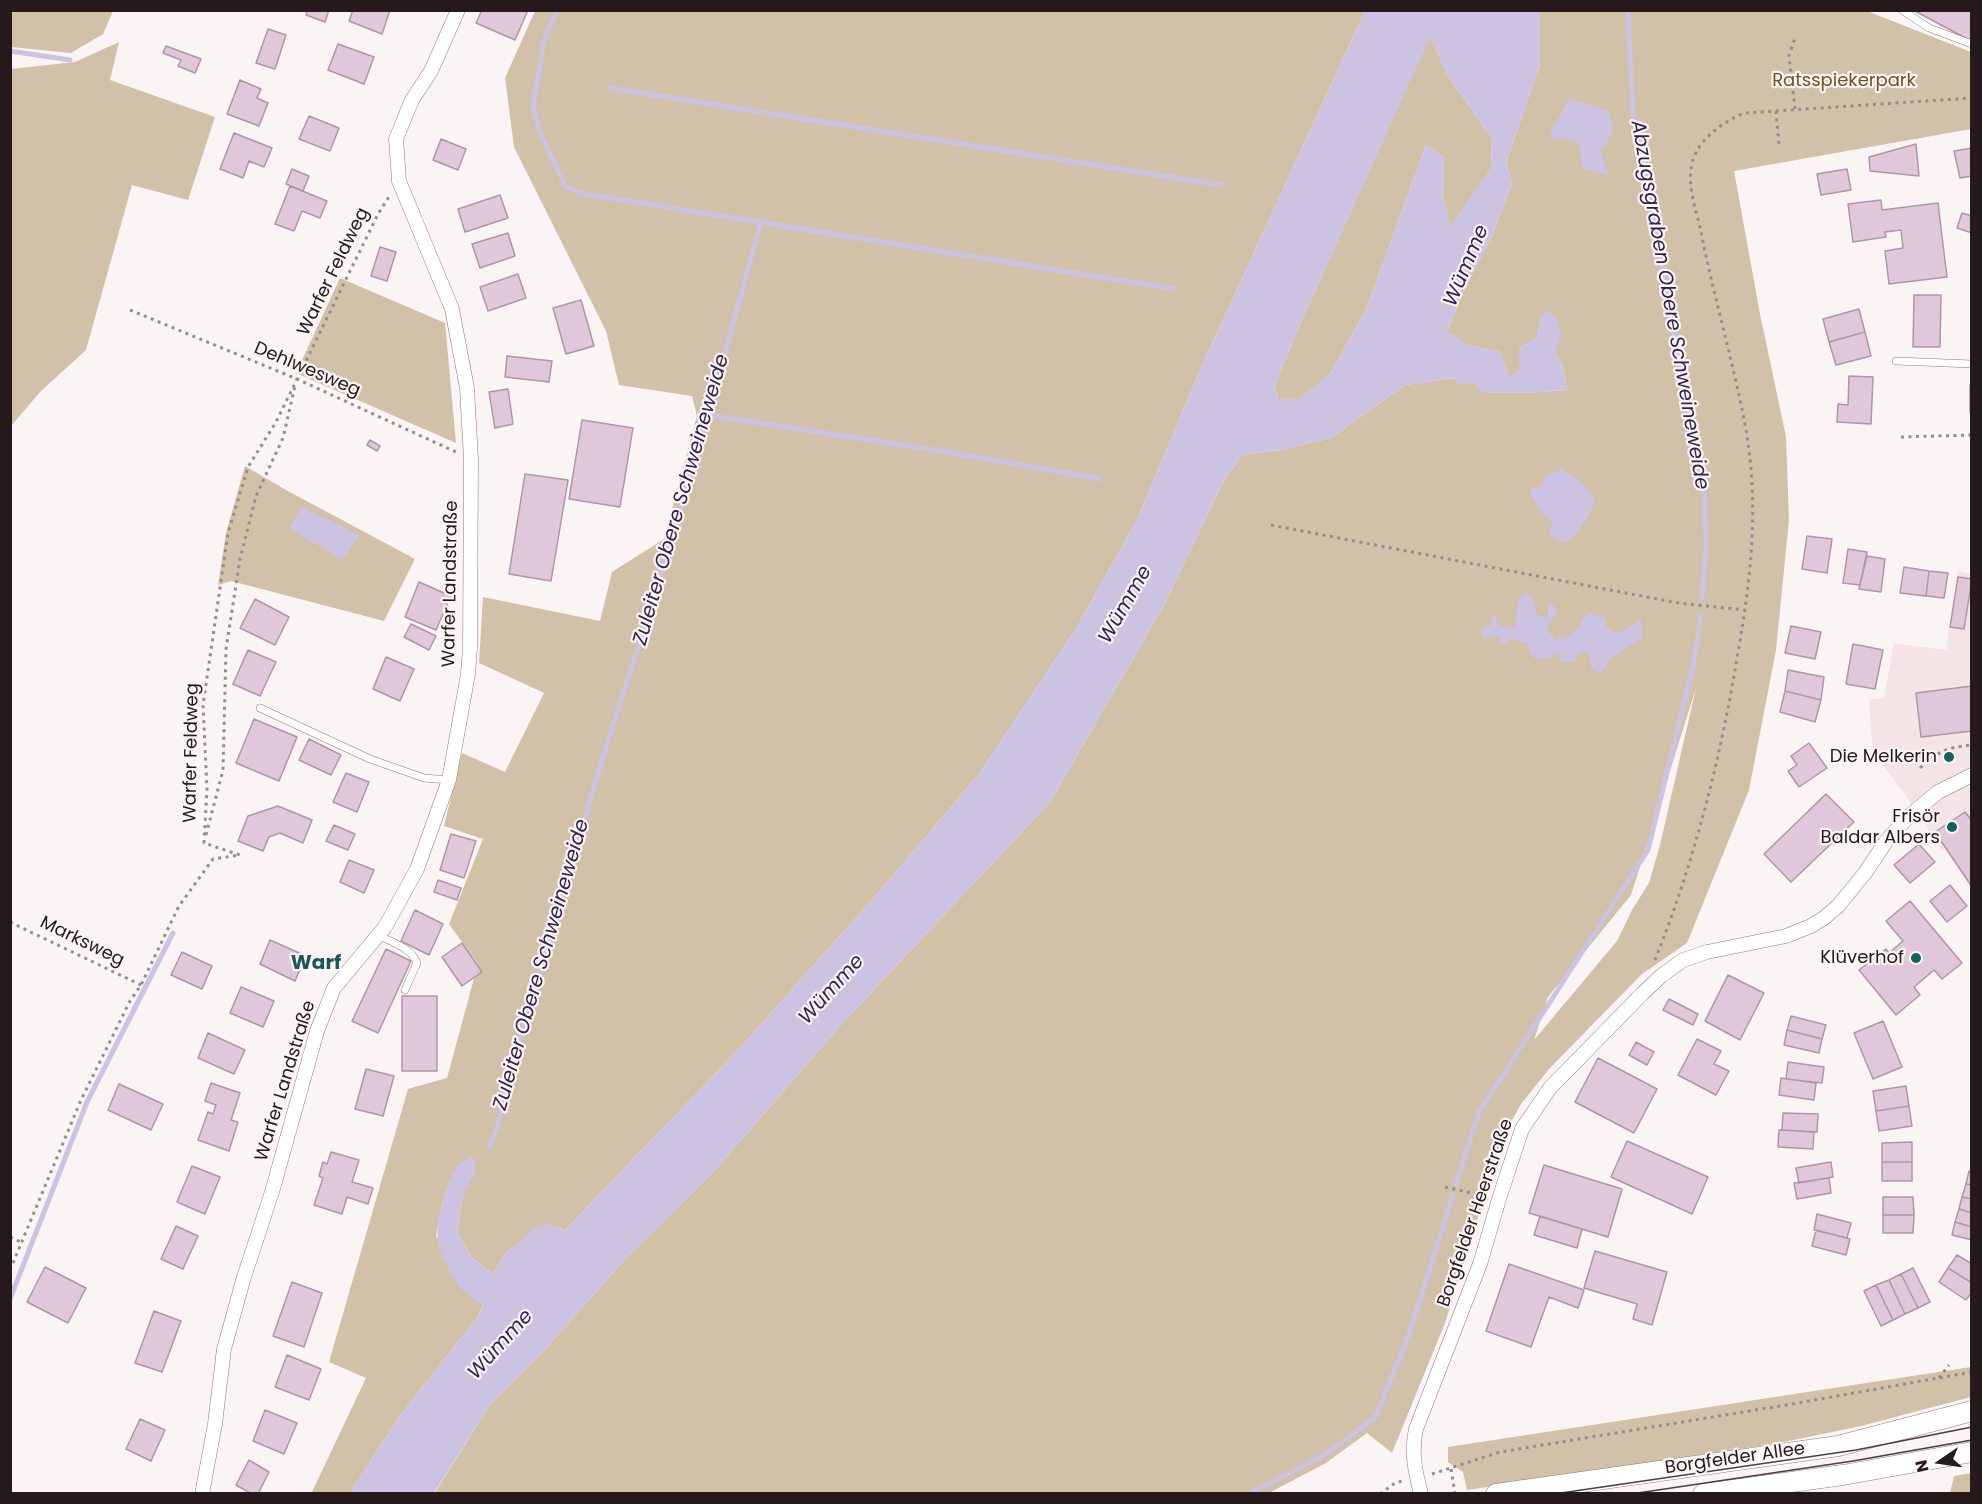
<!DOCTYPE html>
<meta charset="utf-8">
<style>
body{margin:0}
#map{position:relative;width:1982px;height:1504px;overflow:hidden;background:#fbf4f5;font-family:Poppins,sans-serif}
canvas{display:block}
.frame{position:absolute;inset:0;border:12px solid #25191b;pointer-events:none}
.north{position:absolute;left:1910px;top:1432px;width:60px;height:60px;-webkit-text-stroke:4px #fbf4f5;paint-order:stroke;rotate:257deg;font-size:16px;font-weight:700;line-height:24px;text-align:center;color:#25191b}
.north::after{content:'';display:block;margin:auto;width:21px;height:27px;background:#25191b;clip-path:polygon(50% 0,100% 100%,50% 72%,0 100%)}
</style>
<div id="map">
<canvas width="1982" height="1504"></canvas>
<div class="frame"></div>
<div class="north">N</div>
</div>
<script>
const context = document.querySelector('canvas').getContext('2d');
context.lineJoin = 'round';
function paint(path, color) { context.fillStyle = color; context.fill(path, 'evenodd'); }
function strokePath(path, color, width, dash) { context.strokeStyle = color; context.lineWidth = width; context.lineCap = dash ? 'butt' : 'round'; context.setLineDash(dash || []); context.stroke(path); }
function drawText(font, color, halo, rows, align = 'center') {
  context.font = font + ' Poppins,sans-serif'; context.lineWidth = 4.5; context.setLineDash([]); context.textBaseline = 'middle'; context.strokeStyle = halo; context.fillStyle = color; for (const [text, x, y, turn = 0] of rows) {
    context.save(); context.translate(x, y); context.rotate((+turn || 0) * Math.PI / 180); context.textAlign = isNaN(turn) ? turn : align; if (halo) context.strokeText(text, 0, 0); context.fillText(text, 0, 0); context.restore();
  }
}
paint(new Path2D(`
 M 1957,571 L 1971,574 L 1972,780 L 1967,783 L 1971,791 L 1971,831 L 1942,851 L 1914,807 L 1873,752 L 1869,700 L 1884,698 L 1894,643 L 1946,650 Z`), '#f5e4e6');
paint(new Path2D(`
 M 10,11 L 11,10 L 113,11 L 103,34 L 71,53 L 11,47 Z
 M 535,11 L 1365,11 L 1200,370 L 1137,520 L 1077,627 L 979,774 L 878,893 L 739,1049 L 565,1230 L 547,1224 L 507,1252 L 493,1274 L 471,1257 L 457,1231 L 463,1195 L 469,1181 L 450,1179 L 441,1208 L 436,1235 L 460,1287 L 483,1305 L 478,1317 L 402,1413 L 350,1493 L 311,1494 L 366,1378 L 329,1362 L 408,1089 L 447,1078 L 478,964 L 449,924 L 483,839 L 444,826 L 462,753 L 505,772 L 544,693 L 479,663 L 483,597 L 600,621 L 612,572 L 664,539 L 697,416 L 692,396 L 619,385 L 606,331 L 514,147 L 505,78 Z
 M 1540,11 L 1867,11 L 1971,52 L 1971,129 L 1734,171 L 1760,314 L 1786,437 L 1789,520 L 1776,650 L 1749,790 L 1687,943 L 1642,974 L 1549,1069 L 1521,1104 L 1503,1137 L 1445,1323 L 1392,1453 L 1367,1433 L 1326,1463 L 1267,1494 L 434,1494 L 489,1406 L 539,1356 L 626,1258 L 716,1169 L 839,1027 L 1050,802 L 1164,605 L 1223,482 L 1242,455 L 1286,449 L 1331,438 L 1405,385 L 1454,378 L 1459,384 L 1477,384 L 1481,392 L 1524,393 L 1567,390 L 1563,366 L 1555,353 L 1541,315 L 1537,338 L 1519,348 L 1519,369 L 1510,378 L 1500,352 L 1467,345 L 1447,332 L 1465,288 L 1492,236 L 1512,183 L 1506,163 L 1540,64 ZM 1696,688 L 1660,845 L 1649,883 L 1632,910 L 1617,941 L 1534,1040 L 1548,997 L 1631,895 Z
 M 1430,36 L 1447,74 L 1492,139 L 1491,169 L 1450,228 L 1443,196 L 1444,157 L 1426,145 L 1366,310 L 1330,374 L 1298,400 L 1278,399 L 1275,385 L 1300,324 Z
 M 119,42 L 110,80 L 215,117 L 188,200 L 132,185 L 86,350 L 40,392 L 11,426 L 11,69 L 75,62 Z
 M 340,278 L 445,323 L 456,443 L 296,373 Z
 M 245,466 L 286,490 L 415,559 L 384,621 L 231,581 L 218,585 L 226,533 Z
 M 1971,1367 L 1971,1397 L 1861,1426 L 1779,1443 L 1467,1490 L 1463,1472 L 1448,1462 L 1448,1447 Z
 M 1971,1473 L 1971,1493 L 1950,1493 L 1954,1476 Z`), '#d1c1a9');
paint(new Path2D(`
 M 1365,11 L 1540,11 L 1540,64 L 1506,163 L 1512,183 L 1492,236 L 1465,288 L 1447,332 L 1467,345 L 1500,352 L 1510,377 L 1519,369 L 1519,348 L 1537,338 L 1541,315 L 1548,311 L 1557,317 L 1561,335 L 1555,353 L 1563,366 L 1567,390 L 1524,393 L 1480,392 L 1477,384 L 1459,384 L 1454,378 L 1405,385 L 1331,438 L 1286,449 L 1242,455 L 1223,482 L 1164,605 L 1050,802 L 839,1027 L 716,1169 L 626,1258 L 539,1356 L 489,1406 L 434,1493 L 350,1493 L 402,1413 L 478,1317 L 483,1306 C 476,1300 468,1295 461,1288 C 457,1284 454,1278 451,1273 C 431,1238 436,1224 447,1188 C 451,1174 457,1161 472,1157 L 475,1160 L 475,1173 L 463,1195 L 457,1231 L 471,1257 L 493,1274 L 507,1252 L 534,1229 L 547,1224 L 565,1230 L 739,1049 L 878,893 L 979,774 L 1077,627 L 1137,520 L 1200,370 ZM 1430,37 L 1447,74 L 1492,139 L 1491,169 L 1450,227 L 1443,196 L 1444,157 L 1426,145 L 1366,310 L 1330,374 L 1298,399 L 1278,399 L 1275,385 L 1300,324 Z
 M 1569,98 L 1608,111 C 1617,128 1612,136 1601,151 L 1609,176 L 1582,168 L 1580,147 L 1573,139 L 1554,140 L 1550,133 Z
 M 1562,469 L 1583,484 L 1595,501 C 1589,517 1578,533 1565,544 L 1548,535 L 1553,522 L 1541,512 L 1530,493 L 1531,488 L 1541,487 L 1545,476 Z
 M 302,507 L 360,535 L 342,560 L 289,528 Z
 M 1523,594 L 1532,594 L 1536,613 L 1543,618 L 1548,617 L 1548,605 L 1551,601 L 1557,612 L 1546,628 L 1555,640 L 1573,634 L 1585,616 L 1591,613 L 1596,616 L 1604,617 L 1607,628 L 1616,633 L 1627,629 L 1641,619 L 1643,638 L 1612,657 L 1601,673 L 1591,669 L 1591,661 L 1588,652 L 1582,652 L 1576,656 L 1575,661 L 1566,663 L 1561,661 L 1559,653 L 1548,658 L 1535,659 L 1529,652 L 1529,644 L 1509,638 L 1508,643 L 1499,642 L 1500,637 L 1489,636 L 1488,639 L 1482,637 L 1482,629 L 1487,625 L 1490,627 L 1492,617 L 1496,615 L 1497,624 L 1506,628 L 1515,627 L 1518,601 Z`), '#ccc2e2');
strokePath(new Path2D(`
 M 557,10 L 544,41 L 533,107 L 541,135 L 565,186 L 579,193 L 1174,289
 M 1628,10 L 1633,112 L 1704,490 L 1706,544 L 1702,599
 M 10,51 L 70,60
 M 609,88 L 1221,185
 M 708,415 L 947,452 L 1100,479
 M 489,1146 L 497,1129 L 506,1088 L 608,740 L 647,620 L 648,601 L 665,560 L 690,479 L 761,222
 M 1456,1184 L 1479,1112 L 1648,850 L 1693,666 L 1701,616
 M 10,1299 L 87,1102 L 173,933
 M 1249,1494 L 1324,1455 L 1375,1418 L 1408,1337 L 1453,1195`), '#ccc2e2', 5);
const building = new Path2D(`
 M 307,10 L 329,10 L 325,22 L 306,15 Z
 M 353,10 L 390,10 L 382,34 L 349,21 Z
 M 482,10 L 528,10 L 515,40 L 476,23 Z
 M 1913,10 L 1972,10 L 1972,40 L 1971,41 Z
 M 268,29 L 286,35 L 275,69 L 256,63 Z
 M 338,44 L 374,57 L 364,84 L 328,70 Z
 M 166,46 L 201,59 L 195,73 L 178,66 L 181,60 L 163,53 Z
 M 240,80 L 261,89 L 257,98 L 268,103 L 259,126 L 227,114 Z
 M 309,116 L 339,128 L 330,151 L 299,139 Z
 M 234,133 L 272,148 L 264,167 L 249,161 L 243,178 L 220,169 Z
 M 441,139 L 466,149 L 458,170 L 433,160 Z
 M 1916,144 L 1919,176 L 1870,171 L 1869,157 Z
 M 1972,148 L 1972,176 L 1960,178 L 1954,151 Z
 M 292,169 L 309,176 L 303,191 L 286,184 Z
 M 1847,169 L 1851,190 L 1821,195 L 1817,174 Z
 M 290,186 L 327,201 L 320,218 L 302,211 L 294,231 L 275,224 Z
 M 500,195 L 508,218 L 465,232 L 458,209 Z
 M 1881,200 L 1882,210 L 1938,203 L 1947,277 L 1889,284 L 1885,251 L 1903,248 L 1901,230 L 1885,232 L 1886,237 L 1853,242 L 1848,204 Z
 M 1962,213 L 1972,216 L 1972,233 L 1957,228 Z
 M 508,233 L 515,256 L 480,268 L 472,244 Z
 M 380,247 L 396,252 L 387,281 L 371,276 Z
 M 518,274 L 526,298 L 488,311 L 480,287 Z
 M 1914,295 L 1941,295 L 1940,347 L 1913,347 Z
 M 581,300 L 594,346 L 566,354 L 553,308 Z
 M 1859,309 L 1865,332 L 1829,342 L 1823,319 Z
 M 1865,332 L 1871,356 L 1836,365 L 1829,342 Z
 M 507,356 L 552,361 L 549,382 L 505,377 Z
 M 1849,376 L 1873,377 L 1871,424 L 1837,422 L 1838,404 L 1848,405 Z
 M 1970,385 L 1972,385 L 1972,412 L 1970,412 Z
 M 508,389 L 513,424 L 495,428 L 489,392 Z
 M 582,420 L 633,428 L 620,507 L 569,499 Z
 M 370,440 L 380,446 L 377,451 L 367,445 Z
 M 525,474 L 568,480 L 551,581 L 509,574 Z
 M 1807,536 L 1832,539 L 1827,573 L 1802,569 Z
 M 1848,549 L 1867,552 L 1860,585 L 1843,583 Z
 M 1867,556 L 1885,559 L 1881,592 L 1859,589 Z
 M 1904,567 L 1929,571 L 1926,596 L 1900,593 Z
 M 1929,571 L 1948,573 L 1944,598 L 1926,596 Z
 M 1958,577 L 1972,579 L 1964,629 L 1950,627 Z
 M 419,582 L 451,596 L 436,630 L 405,617 Z
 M 255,599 L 289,617 L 275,645 L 240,628 Z
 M 411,624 L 436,636 L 429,650 L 404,637 Z
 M 1791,626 L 1821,632 L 1815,659 L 1785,653 Z
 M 1853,644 L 1883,650 L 1875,689 L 1846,684 Z
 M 248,650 L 276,662 L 260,696 L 233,684 Z
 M 386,657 L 414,669 L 400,701 L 373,689 Z
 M 1788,670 L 1824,677 L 1821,700 L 1785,691 Z
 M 1972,686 L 1972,731 L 1921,737 L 1916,693 Z
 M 1785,691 L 1821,700 L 1815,722 L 1780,712 Z
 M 254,719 L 297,737 L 279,781 L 236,763 Z
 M 309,739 L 341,755 L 331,775 L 299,760 Z
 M 1809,743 L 1827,768 L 1799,787 L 1788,771 L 1797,765 L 1791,756 Z
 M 346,773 L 369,782 L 357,812 L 333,802 Z
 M 1826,794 L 1854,822 L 1791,882 L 1764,854 Z
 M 278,806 L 312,820 L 303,843 L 280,833 L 269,837 L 263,851 L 238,841 L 248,816 Z
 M 1965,812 L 1972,821 L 1972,887 L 1935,832 Z
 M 334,825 L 355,834 L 348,850 L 326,841 Z
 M 451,834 L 476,841 L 464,878 L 440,870 Z
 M 1919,844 L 1935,862 L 1910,883 L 1894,865 Z
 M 349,860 L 374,870 L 364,893 L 340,882 Z
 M 438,880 L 461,888 L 457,900 L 434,892 Z
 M 1950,885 L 1967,906 L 1947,922 L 1930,901 Z
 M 1910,901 L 1962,963 L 1942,979 L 1934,970 L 1914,987 L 1920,995 L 1896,1015 L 1859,970 L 1886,949 L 1889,953 L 1903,941 L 1886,921 Z
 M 415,910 L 443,924 L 429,955 L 401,941 Z
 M 270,940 L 306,956 L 295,981 L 260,964 Z
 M 462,943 L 482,972 L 462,986 L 442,957 Z
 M 386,949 L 411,961 L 378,1033 L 352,1021 Z
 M 182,952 L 212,966 L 202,989 L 171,975 Z
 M 1728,975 L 1764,993 L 1740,1040 L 1705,1021 Z
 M 241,987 L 274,1001 L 263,1027 L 230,1013 Z
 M 402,996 L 437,996 L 437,1071 L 402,1071 Z
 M 1669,999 L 1698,1014 L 1693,1025 L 1663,1010 Z
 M 1791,1016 L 1826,1025 L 1822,1039 L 1787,1030 Z
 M 1883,1021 L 1902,1067 L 1873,1079 L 1854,1033 Z
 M 1787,1030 L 1822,1039 L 1819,1053 L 1784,1045 Z
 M 208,1033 L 245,1050 L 234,1074 L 198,1058 Z
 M 1697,1039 L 1721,1051 L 1714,1064 L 1729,1071 L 1716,1095 L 1678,1075 Z
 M 1636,1042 L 1654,1052 L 1647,1065 L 1629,1055 Z
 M 1598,1058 L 1657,1089 L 1634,1133 L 1575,1102 Z
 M 1788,1062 L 1824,1067 L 1822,1083 L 1786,1079 Z
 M 366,1069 L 394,1076 L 383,1116 L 355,1109 Z
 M 1781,1078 L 1816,1083 L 1814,1100 L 1779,1095 Z
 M 211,1083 L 240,1093 L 231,1120 L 238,1122 L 229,1151 L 198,1140 L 208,1112 L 213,1114 L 216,1105 L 205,1101 Z
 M 119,1084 L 163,1104 L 151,1130 L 108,1110 Z
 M 1906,1086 L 1909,1106 L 1876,1111 L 1873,1091 Z
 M 1909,1106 L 1912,1126 L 1879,1131 L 1876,1111 Z
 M 1783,1113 L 1818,1114 L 1817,1132 L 1782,1130 Z
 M 1779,1130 L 1814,1132 L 1813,1149 L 1778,1147 Z
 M 1627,1141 L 1708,1177 L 1692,1214 L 1611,1177 Z
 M 1912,1142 L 1912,1162 L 1882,1162 L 1882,1143 Z
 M 331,1152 L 359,1160 L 352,1182 L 373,1188 L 368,1204 L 347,1197 L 342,1214 L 314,1205 L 323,1178 L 319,1176 L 323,1162 L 327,1164 Z
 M 1831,1162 L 1833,1177 L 1799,1183 L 1796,1168 Z
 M 1882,1162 L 1912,1162 L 1912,1181 L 1882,1181 Z
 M 1544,1165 L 1622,1189 L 1608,1237 L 1529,1213 Z
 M 192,1166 L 220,1177 L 205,1214 L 177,1202 Z
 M 1969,1171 L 1972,1172 L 1972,1185 L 1966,1184 Z
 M 1829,1178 L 1831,1193 L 1797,1199 L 1794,1183 Z
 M 1966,1184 L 1972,1185 L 1972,1199 L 1962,1197 Z
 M 1883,1197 L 1913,1197 L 1914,1215 L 1883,1215 Z
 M 1962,1197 L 1972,1199 L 1972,1213 L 1959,1209 Z
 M 1959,1209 L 1972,1213 L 1972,1227 L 1955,1222 Z
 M 1817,1214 L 1851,1223 L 1847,1238 L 1814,1230 Z
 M 1883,1215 L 1914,1215 L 1913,1233 L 1883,1233 Z
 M 1540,1216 L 1582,1229 L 1577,1248 L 1534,1235 Z
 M 1955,1222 L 1972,1227 L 1972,1240 L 1952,1235 Z
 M 176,1226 L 198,1236 L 183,1269 L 161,1259 Z
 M 1816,1230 L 1850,1239 L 1846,1255 L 1812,1246 Z
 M 1595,1251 L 1667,1272 L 1652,1325 L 1633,1319 L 1637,1304 L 1584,1288 Z
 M 1957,1255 L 1972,1264 L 1972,1283 L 1948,1268 Z
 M 1509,1264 L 1584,1290 L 1578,1308 L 1549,1297 L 1531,1347 L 1486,1331 Z
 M 45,1267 L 86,1288 L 68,1323 L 27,1302 Z
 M 1913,1268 L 1930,1302 L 1918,1308 L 1901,1274 Z
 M 1948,1268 L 1972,1283 L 1972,1292 L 1966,1300 L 1939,1282 Z
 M 1901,1274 L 1918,1308 L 1905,1314 L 1889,1280 Z
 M 1889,1280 L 1905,1314 L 1893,1320 L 1876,1285 Z
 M 292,1282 L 322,1293 L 304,1347 L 273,1336 Z
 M 1876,1285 L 1893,1320 L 1881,1326 L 1864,1291 Z
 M 154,1311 L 181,1321 L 162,1372 L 135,1363 Z
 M 287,1355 L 321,1369 L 309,1400 L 275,1387 Z
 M 265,1410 L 297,1423 L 284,1454 L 253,1441 Z
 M 140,1419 L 165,1430 L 151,1461 L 126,1449 Z
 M 249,1460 L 269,1472 L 258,1494 L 252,1494 L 236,1485 Z`);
paint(building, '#e0c7da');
strokePath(building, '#ae96a9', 1.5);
const lane = new Path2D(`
 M 1902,10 L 1929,28 L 1972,44
 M 1896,361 L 1972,364
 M 260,708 L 370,759 L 424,778 L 449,780
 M 378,935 C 391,942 412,948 417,963 L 405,990`);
const street = new Path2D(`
 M 202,1494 L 215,1424 L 224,1349 L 244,1277 L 272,1192 L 317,1031 L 334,988 L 385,927 L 417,869 L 449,780 L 468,674 L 470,648 L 471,460 L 467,388 L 452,309 L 399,181 L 396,139 L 412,100 L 431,71 L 458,10
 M 1421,1494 C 1415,1471 1411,1452 1416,1429 L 1480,1264 L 1499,1199 L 1522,1129 L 1550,1088 L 1643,993 L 1661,976 L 1683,960 L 1707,952 L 1786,936 L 1811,926 L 1824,918 L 1838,906 L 1865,873 L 1887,840 L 1908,817 L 1938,792 L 1972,775`);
const secondary = new Path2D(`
 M 1496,1494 L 1838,1446 L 1972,1411
 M 1703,1494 L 1843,1475 L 1972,1452`);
strokePath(lane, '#94767a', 8);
strokePath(street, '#94767a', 15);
strokePath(secondary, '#94767a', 21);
strokePath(new Path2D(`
 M 1795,109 L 1789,56 L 1795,38
 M 1776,111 L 1779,145
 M 130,310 L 297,379 L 456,452
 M 1901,437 L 1972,435
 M 1271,525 L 1678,603 L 1745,610
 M 1920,768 C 1939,751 1945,748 1972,745
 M 206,835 L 223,770 L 226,649 L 240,559 L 256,496 L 283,438 L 295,386
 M 10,922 L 141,985
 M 1655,960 C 1693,865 1719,765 1736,664 C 1750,584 1760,512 1746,430 C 1734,364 1714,298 1701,232 C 1697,213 1688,189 1691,169 C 1694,142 1721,123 1744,113 L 1972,98
 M 1445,1187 L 1485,1196
 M 10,1237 L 21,1242
 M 10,1270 L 81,1100 L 130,1001 L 141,985 L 179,906 L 213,859 L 240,855 L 204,843 L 207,789 L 203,705 L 228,533 L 248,467 L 276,422 L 378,214 L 390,195
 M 1939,1378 L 1949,1365
 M 1451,1469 L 1455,1494
 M 1432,1474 L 1500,1452 L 1792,1404 L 1972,1372
 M 1380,1494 L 1395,1483 L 1402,1481`), '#968c8e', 3, [3, 4.5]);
strokePath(lane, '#fff', 7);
strokePath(street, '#fff', 14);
strokePath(secondary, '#fff', 20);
strokePath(new Path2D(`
 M 1554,1494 L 1856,1450 L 1972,1427
 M 1631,1494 L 1853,1461 L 1972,1440`), '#4a3e40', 1.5);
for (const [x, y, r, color] of [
 [1949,757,6,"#116262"],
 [1952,827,6,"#116262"],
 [1916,958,6,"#116262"]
]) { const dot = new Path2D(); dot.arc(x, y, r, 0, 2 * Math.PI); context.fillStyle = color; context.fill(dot); strokePath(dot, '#fbf4f5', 2); }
drawText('18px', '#6f5222', '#fbf4f5', [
 ["Ratsspiekerpark",1844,81]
]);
drawText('18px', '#25191b', '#fbf4f5', [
 ["Warfer Feldweg",334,272,-64],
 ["Dehlwesweg",307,370,23],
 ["Warfer Landstraße",451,584,-89],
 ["Warfer Feldweg",192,753,-89],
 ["Marksweg",82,942,26],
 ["Warfer Landstraße",286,1081,-73],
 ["Borgfelder Heerstraße",1476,1213,-71],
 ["Borgfelder Allee",1735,1459,-8]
]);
drawText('18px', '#25191b', '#fbf4f5', [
 ["Die Melkerin",1937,757],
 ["Frisör",1940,817],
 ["Baldar Albers",1940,838],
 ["Klüverhof",1904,958]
], 'right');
drawText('italic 20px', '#31214b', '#fbf4f5', [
 ["Wümme",1467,266,-67],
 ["Abzugsgraben Obere Schweineweide",1669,305,80],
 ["Zuleiter Obere Schweineweide",682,500,-74],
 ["Wümme",1126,605,-60],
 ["Zuleiter Obere Schweineweide",542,965,-74],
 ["Wümme",832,990,-48],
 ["Wümme",501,1345,-48]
]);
drawText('bold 20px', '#1c5757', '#fbf4f5', [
 ["Warf",316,964]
]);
</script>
